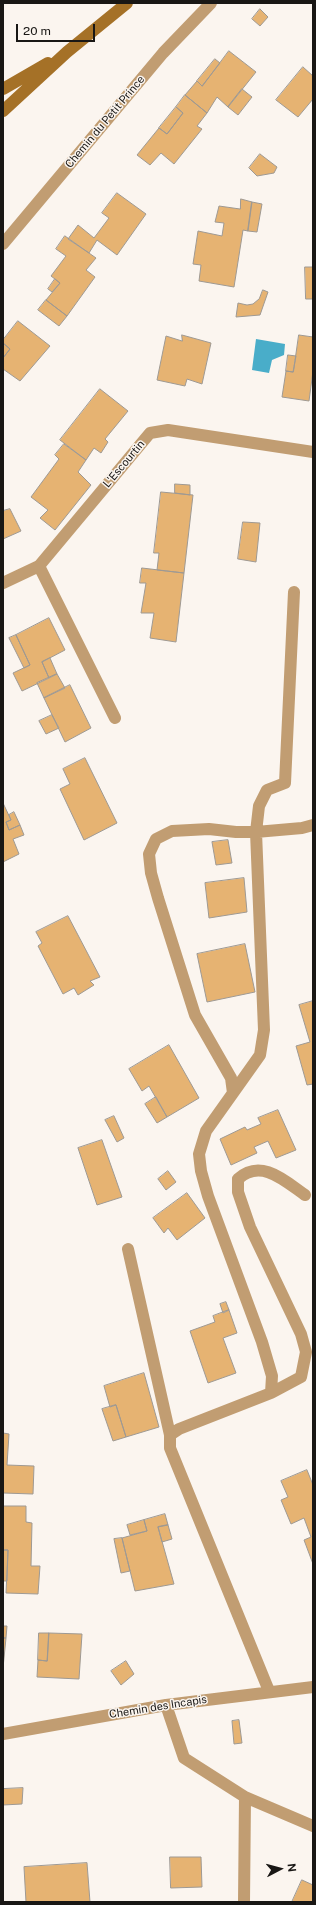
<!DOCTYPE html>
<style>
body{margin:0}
#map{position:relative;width:316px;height:1905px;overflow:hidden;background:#fbf5ef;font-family:"Public Sans",sans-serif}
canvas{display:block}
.frame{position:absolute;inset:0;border:4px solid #191715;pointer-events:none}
.north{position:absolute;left:260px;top:1849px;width:40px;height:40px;-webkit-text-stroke:3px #fbf5ef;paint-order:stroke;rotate:84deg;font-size:11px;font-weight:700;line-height:16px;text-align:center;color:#191715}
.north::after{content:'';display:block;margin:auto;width:14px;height:18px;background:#191715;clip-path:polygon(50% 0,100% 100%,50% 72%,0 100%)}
.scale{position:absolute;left:16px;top:24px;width:79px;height:18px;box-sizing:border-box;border:2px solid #191715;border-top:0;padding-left:5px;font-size:12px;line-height:14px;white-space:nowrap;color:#191715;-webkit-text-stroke:3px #fbf5ef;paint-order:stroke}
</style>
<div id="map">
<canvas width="316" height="1905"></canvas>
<div class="frame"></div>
<div class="north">N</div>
<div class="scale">20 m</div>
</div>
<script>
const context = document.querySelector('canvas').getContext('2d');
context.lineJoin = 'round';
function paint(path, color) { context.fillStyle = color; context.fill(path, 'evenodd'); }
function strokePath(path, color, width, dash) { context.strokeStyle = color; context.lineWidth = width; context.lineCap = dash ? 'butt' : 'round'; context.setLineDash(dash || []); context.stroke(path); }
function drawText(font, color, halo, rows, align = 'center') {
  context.font = font + ' "Public Sans",sans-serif'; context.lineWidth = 3; context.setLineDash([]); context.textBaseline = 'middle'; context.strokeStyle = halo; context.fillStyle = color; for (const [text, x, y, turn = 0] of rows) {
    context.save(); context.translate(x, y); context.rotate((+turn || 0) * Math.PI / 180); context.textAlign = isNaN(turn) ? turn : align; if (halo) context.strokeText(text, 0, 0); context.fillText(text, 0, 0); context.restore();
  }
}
paint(new Path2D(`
 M 256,339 L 285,344 L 284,355 L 272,360 L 269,373 L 252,370 Z`), '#49adc9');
const building = new Path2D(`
 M 260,9 L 268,17 L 260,26 L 252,19 Z
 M 229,51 L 256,72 L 228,107 L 217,97 L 207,113 L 185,95 L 197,81 L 202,86 Z
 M 215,59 L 220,63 L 202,86 L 197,81 Z
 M 303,67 L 313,76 L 313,99 L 298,117 L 276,100 Z
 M 242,89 L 252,97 L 238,115 L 228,107 Z
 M 185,95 L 207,113 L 197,126 L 202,129 L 174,164 L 161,153 L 150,165 L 137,155 L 159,128 L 167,134 L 183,113 L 176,107 Z
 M 176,107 L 183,113 L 167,134 L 159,128 Z
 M 260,154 L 277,167 L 274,173 L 257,176 L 249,168 Z
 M 117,193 L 146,214 L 117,255 L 97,240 L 89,253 L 68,239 L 78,225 L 94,238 L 109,218 L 102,213 Z
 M 241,199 L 252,202 L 248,231 L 243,230 L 234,287 L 199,281 L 201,265 L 193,264 L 198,231 L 222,236 L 224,223 L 215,222 L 219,206 L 240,209 Z
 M 252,202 L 262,204 L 257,232 L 248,231 Z
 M 65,236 L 96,258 L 86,270 L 95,277 L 67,316 L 46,300 L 60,283 L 51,276 L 66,256 L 56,249 Z
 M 305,267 L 313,267 L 313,299 L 306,299 Z
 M 55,279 L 60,283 L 52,292 L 48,289 Z
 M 263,290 L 268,292 L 260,315 L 236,317 L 238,303 L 247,305 L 253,304 L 259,299 Z
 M 46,300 L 67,316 L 59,326 L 38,310 Z
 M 18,321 L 50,346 L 20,381 L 3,369 L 3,358 L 10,349 L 3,343 L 3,340 Z
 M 182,335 L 211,343 L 202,384 L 187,379 L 185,386 L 157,380 L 166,336 L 182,341 Z
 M 299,335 L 313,337 L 313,371 L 309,401 L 282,397 L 286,371 L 293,372 Z
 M 3,343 L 10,349 L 3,358 Z
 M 288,355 L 296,356 L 293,372 L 286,371 Z
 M 100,389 L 128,411 L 105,439 L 108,442 L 101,453 L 94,448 L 86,460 L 60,440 Z
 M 64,444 L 86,460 L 78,472 L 91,485 L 55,530 L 40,518 L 48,510 L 31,497 L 59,459 L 55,455 Z
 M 175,484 L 190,485 L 190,495 L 175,493 Z
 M 161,492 L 193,495 L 184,573 L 157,570 L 159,553 L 154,553 Z
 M 10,509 L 21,531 L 3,539 L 3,511 Z
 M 243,522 L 260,523 L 256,562 L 238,559 Z
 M 142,568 L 184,573 L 176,642 L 150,638 L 154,613 L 141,613 L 146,583 L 140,583 Z
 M 49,618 L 65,650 L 42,662 L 49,678 L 22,691 L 13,673 L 30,665 L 16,635 Z
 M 16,635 L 30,665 L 24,668 L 9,638 Z
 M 50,658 L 57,674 L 49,678 L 42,662 Z
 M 57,674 L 65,688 L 44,698 L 37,683 Z
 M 70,685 L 91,728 L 65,742 L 44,698 Z
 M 52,715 L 59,728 L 46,734 L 39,721 Z
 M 85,758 L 117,823 L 84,840 L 60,789 L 70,784 L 63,769 Z
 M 3,803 L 11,820 L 6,822 L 9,830 L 20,825 L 24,835 L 13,839 L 19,854 L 3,862 Z
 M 14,812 L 20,825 L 9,830 L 6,822 L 11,820 L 9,815 Z
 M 228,840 L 232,863 L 216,865 L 212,842 Z
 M 244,878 L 247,912 L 209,918 L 205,883 Z
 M 68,916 L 100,977 L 90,981 L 94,985 L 78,995 L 74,988 L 63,994 L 38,946 L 42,943 L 36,932 Z
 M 245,944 L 255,992 L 207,1002 L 197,954 Z
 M 313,1001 L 313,1084 L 307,1085 L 296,1046 L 310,1042 L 299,1005 Z
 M 169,1045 L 199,1098 L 167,1117 L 149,1086 L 142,1091 L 129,1069 Z
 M 156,1097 L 167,1117 L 157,1123 L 145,1104 Z
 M 278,1110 L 296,1150 L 276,1158 L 268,1141 L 254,1147 L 257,1153 L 231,1165 L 220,1139 L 245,1127 L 247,1130 L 261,1124 L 258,1118 Z
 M 114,1116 L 124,1138 L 117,1142 L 105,1120 Z
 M 102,1140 L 122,1197 L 97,1205 L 78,1148 Z
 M 168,1171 L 176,1182 L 166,1190 L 158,1179 Z
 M 187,1193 L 205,1218 L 177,1240 L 168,1228 L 164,1233 L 153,1218 Z
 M 226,1302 L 229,1310 L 223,1313 L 220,1304 Z
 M 229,1310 L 237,1333 L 223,1338 L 236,1373 L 208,1383 L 190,1331 L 215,1322 L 213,1316 Z
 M 144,1373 L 159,1427 L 126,1437 L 116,1405 L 110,1407 L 104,1386 Z
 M 116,1405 L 126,1437 L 113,1441 L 102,1409 Z
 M 3,1433 L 9,1434 L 7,1465 L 34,1466 L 33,1494 L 3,1493 Z
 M 307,1470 L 313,1485 L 313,1564 L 304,1540 L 311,1537 L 304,1518 L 291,1524 L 281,1500 L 288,1497 L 281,1481 Z
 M 3,1506 L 26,1506 L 26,1522 L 32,1523 L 31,1566 L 40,1566 L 38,1594 L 6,1593 L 8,1550 L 3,1550 Z
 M 165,1514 L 168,1525 L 158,1527 L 174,1584 L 135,1591 L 122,1538 L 147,1531 L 144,1520 Z
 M 144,1520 L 147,1531 L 130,1535 L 127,1525 Z
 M 168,1525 L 172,1539 L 162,1542 L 158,1527 Z
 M 122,1538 L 130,1571 L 121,1573 L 114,1539 Z
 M 3,1550 L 8,1550 L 7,1581 L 3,1581 Z
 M 3,1626 L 7,1626 L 6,1638 L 3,1638 Z
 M 39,1633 L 49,1633 L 47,1661 L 38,1660 Z
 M 49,1633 L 82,1634 L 79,1679 L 37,1677 L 38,1660 L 47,1661 Z
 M 3,1638 L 6,1638 L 3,1668 Z
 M 126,1661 L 134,1674 L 121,1685 L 111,1671 Z
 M 239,1720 L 242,1743 L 234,1744 L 232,1721 Z
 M 23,1788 L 22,1804 L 3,1805 L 3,1789 Z
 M 170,1857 L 201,1857 L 202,1887 L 171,1888 Z
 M 87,1863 L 90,1902 L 26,1902 L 24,1867 Z
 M 302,1880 L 313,1885 L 313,1902 L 292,1902 Z`);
paint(building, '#e6b372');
strokePath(building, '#9e9993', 1);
strokePath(new Path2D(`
 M 3,244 L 163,53 L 211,3
 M 39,566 L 115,718
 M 3,583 L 39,566 L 150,433 L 168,430 L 313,452
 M 233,1093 L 231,1078 L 195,1015 L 158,898 L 151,873 L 149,854 L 156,839 L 172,831 L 209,829 L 236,832 L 256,832 L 302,828 L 313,825
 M 128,1249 L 170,1435
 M 271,1393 L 301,1377 L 306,1352 L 301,1334 L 250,1227 L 238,1192 L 238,1179 C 261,1158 285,1181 305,1195
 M 269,1691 L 170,1448 L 170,1435 L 179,1429 L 271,1393 L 272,1376 L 262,1342 L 208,1196 L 201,1171 L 199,1154 L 206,1131 L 260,1055 L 264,1030 L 256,832 L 259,806 L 267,790 L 285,783 L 294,592
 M 166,1705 L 184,1758 L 245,1797 L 313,1826
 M 3,1734 L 166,1705 L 313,1687
 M 244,1902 L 245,1797`), '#c19d72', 12);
strokePath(new Path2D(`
 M 3,89 L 48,63
 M 3,111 L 67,52 L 127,3`), '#a57127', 12);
drawText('11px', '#191715', '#fbf5ef', [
 ["Chemin du Petit Prince",105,122,-50],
 ["L'Escourtin",124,464,-50],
 ["Chemin des Incapis",158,1707,-9]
]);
</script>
